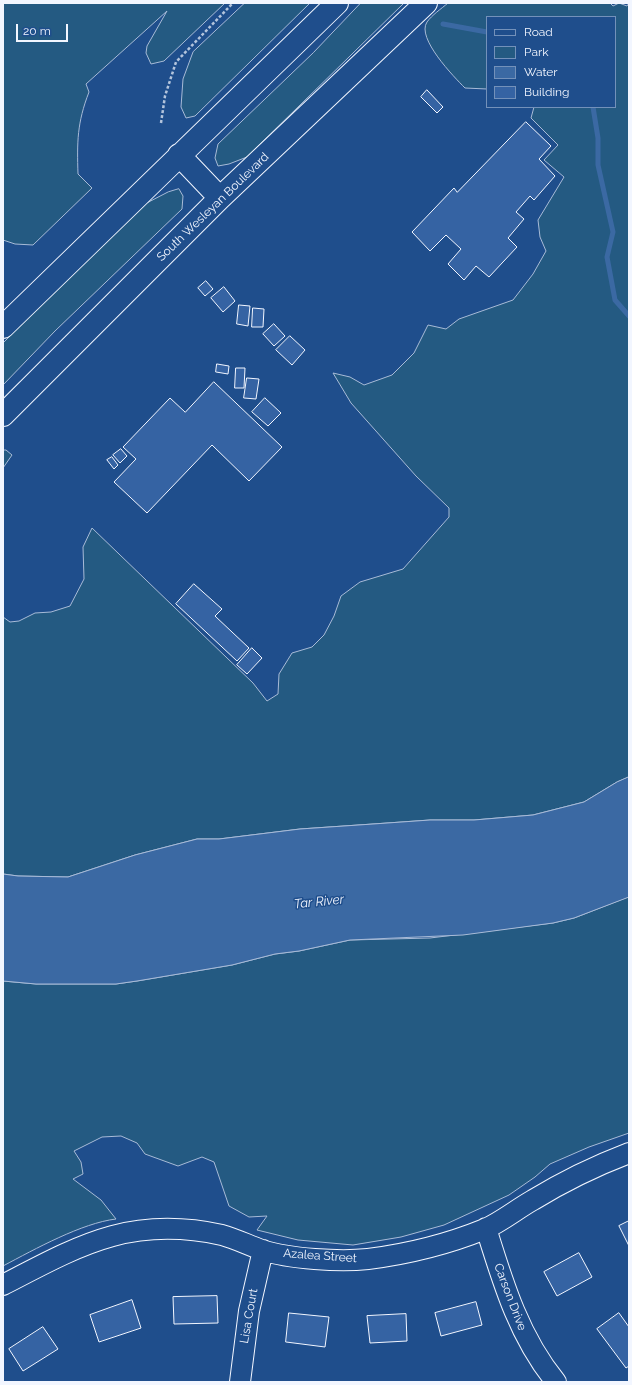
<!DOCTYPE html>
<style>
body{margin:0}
#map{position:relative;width:632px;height:1385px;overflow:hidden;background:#1f4e8c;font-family:Raleway,sans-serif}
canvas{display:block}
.frame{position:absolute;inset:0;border:4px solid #f2f6ff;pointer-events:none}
.legend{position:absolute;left:486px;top:16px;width:130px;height:92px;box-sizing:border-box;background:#1f4e8c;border:1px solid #7391ba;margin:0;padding:5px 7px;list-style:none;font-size:12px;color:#f2f6ff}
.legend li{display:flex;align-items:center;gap:8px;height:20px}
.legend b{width:20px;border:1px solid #7391ba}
.scale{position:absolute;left:16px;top:24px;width:52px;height:18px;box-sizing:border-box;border:2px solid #f2f6ff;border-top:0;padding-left:5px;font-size:12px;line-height:14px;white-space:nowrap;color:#f2f6ff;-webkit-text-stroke:3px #1f4e8c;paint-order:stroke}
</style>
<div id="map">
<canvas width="632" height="1385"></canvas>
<div class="frame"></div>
<ul class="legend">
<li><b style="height:5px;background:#1f4e8c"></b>Road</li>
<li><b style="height:11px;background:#245a82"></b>Park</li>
<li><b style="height:11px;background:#3b69a3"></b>Water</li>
<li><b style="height:11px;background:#3563a3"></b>Building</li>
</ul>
<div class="scale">20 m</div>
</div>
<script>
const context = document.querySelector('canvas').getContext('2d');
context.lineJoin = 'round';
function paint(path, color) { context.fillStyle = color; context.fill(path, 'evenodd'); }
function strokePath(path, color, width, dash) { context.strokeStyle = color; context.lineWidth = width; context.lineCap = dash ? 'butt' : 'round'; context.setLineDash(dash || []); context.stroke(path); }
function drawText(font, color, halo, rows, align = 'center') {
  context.font = font + ' Raleway,sans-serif'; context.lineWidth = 3; context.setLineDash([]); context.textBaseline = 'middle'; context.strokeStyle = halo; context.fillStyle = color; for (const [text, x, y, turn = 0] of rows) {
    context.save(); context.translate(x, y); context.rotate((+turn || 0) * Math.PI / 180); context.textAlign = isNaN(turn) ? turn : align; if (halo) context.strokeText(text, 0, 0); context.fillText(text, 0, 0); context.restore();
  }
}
const green = new Path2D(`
 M 3,3 L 225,3 L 164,61 L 151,64 L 146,53 L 147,46 L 167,11 L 86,84 L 89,92 C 77,123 77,142 78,174 L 92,188 L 33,245 L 15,244 L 3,240 Z
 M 245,3 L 310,3 L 195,116 L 186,118 L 181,107 L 183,79 L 193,52 Z
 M 361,3 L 404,3 L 247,157 L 229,164 L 218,166 L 215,158 L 218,144 L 313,53 Z
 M 448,3 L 610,3 L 613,6 L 619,3 L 627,6 L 629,3 L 629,777 L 617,782 L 584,802 L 533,815 L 474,820 L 430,820 L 373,824 L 300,829 L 219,839 L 197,839 L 135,855 L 68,877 L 18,876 L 3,874 L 3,617 L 10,622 L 19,621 L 35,613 L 51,612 L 70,606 L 84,579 L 83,547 L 92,528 L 253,683 L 267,701 L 278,694 L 279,674 L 292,653 L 312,647 L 324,635 L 334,616 L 341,596 L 360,582 L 403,569 L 449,517 L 449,508 L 416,476 L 351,403 L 333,373 L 350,377 L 364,385 L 392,375 L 414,353 L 428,325 L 446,329 L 459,319 L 513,300 L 533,274 L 546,251 L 540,237 L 538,220 L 564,177 L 544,160 L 558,145 L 531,118 L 534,107 L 615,107 L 615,17 L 487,17 L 487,89 L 465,88 C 454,77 416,38 427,22 C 432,15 441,9 448,3 Z
 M 179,189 L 183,196 L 182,209 L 55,331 L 3,385 L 3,343 L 139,207 L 168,192 Z
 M 3,450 L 6,450 L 12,455 L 3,468 Z
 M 629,897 L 629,1133 L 589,1147 L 550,1164 L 535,1177 L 509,1195 L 444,1225 L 401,1237 L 353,1245 L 298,1240 L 257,1230 L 267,1216 L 249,1217 L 229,1206 L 214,1162 L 202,1157 L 178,1166 L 145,1154 L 137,1143 L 121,1136 L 102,1137 L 74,1151 L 81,1162 L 83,1174 L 73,1179 L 101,1200 L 116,1219 C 82,1223 35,1249 3,1266 L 3,981 L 36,984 L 116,984 L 137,981 L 232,965 L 275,954 L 299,951 L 350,940 L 430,938 L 553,923 L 574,918 Z`);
paint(green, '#245a82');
strokePath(green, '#a8bbd7', 1);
const water = new Path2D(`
 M 629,777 L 629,897 L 574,918 L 553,923 L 463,935 L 350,940 L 299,951 L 275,954 L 232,965 L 137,981 L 116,984 L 36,984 L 3,981 L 3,874 L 18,876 L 68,877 L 135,855 L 197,839 L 219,839 L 300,829 L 373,824 L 430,820 L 474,820 L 533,815 L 584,802 L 617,782 Z`);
paint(water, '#3b69a3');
strokePath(water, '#a8bbd7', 1);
strokePath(new Path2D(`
 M 443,24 L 487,32
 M 593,107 L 598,138 L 598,165 L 613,232 L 607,257 L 615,300 L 629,316`), '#3b69a3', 5);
const building = new Path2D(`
 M 427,90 L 443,107 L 437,113 L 421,97 Z
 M 526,122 L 551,146 L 539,159 L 555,176 L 534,200 L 530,196 L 516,212 L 524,219 L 508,238 L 517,247 L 489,277 L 476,266 L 464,280 L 448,264 L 461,249 L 446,235 L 430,251 L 412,232 L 454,188 L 457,192 Z
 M 206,281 L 213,289 L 205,296 L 198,288 Z
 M 224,287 L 235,301 L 223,312 L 211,298 Z
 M 239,305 L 250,306 L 248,326 L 237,324 Z
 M 253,308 L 264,309 L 263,327 L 252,327 Z
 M 274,324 L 285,336 L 274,346 L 263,334 Z
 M 290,336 L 305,350 L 292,365 L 276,350 Z
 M 217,364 L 229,366 L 228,374 L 216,372 Z
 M 236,368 L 245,368 L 244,388 L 235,388 Z
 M 247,378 L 259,379 L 256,399 L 244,398 Z
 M 214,382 L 282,447 L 249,481 L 212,445 L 147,513 L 114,482 L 136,459 L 123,447 L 170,398 L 185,412 Z
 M 265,398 L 281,413 L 268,426 L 252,412 Z
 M 121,449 L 127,456 L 120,463 L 113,455 Z
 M 112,457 L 118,465 L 114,469 L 107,460 Z
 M 194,584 L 222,609 L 215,616 L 249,648 L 237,661 L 176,604 Z
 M 252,648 L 262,658 L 247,674 L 237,665 Z
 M 629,1221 L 629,1246 L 619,1226 Z
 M 579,1253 L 592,1277 L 557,1296 L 544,1272 Z
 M 217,1296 L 218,1323 L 174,1324 L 173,1297 Z
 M 132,1300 L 141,1328 L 99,1342 L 90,1315 Z
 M 476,1302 L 482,1325 L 441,1336 L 435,1313 Z
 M 289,1313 L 329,1317 L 325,1347 L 286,1342 Z
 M 619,1313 L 629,1327 L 629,1366 L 626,1368 L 597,1329 Z
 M 406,1314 L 407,1341 L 370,1343 L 367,1316 Z
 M 43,1327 L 58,1349 L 23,1371 L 9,1349 Z`);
paint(building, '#3563a3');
strokePath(building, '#f2f6ff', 1);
const minor = new Path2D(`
 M 486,1228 C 503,1283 519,1337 556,1382
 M 3,1285 C 80,1245 131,1215 222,1235 C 236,1239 248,1245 262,1250 C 289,1259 340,1262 368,1259 C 408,1254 448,1244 485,1229 C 501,1222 517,1209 533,1200 C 564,1181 595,1166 629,1153
 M 240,1382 L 249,1311 L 263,1250`);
const highway = new Path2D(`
 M 179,155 L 220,198
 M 3,327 L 337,3
 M 3,415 L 220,198 L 426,3`);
strokePath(minor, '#f2f6ff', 22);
strokePath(highway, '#f2f6ff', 24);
strokePath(new Path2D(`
 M 161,123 L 165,96 L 176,62 L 233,3`), '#b3c4dc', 2.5, [3, 2]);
strokePath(minor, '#1f4e8c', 20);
strokePath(highway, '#1f4e8c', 22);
drawText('12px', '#f2f6ff', '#1f4e8c', [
 ["South Wesleyan Boulevard",213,207,-44],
 ["Azalea Street",320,1256,4],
 ["Carson Drive",510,1297,69],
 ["Lisa Court",249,1316,-80]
]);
drawText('italic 13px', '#f2f6ff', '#1f4e8c', [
 ["Tar River",319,902,-6]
]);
</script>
